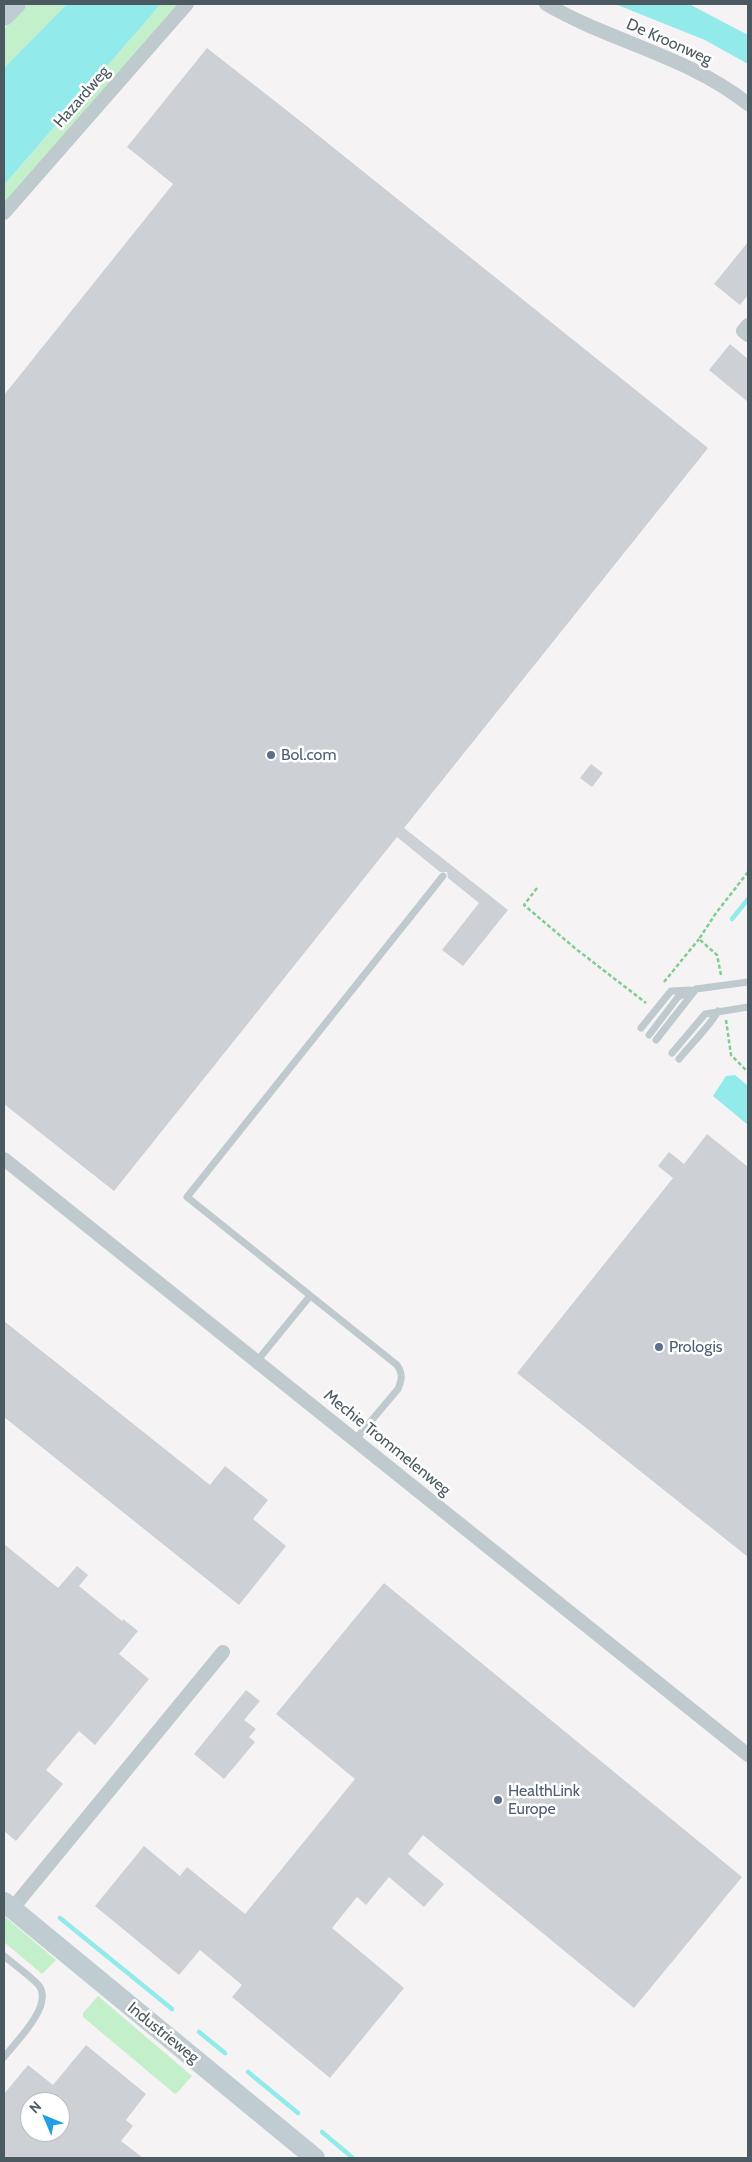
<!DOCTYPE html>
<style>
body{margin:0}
#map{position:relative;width:752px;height:2162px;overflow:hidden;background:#f5f3f3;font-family:Cabin,sans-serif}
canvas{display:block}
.frame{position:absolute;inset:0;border:5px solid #4b5a60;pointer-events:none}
.north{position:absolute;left:20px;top:2092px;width:50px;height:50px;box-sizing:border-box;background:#fff;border:1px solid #b7bdbf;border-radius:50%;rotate:315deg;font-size:14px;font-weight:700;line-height:20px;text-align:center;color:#4b5a60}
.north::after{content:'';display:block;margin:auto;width:18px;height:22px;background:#219fe0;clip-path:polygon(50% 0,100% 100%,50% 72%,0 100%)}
</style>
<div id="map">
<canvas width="752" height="2162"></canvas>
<div class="frame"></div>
<div class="north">N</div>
</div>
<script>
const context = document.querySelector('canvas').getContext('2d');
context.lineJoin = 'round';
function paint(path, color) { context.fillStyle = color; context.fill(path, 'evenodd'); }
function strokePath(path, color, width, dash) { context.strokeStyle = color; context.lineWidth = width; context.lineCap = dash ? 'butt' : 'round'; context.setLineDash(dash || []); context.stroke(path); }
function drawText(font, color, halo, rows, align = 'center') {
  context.font = font + ' Cabin,sans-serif'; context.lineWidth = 5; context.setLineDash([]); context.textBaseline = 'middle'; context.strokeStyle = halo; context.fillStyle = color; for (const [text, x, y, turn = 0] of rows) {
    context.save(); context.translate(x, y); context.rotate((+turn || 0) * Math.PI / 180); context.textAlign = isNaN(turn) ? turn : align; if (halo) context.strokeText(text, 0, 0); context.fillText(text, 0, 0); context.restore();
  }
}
paint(new Path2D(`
 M 28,4 L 67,4 L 4,68 L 4,29 Z
 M 161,4 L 181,4 L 4,205 L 4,185 Z
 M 4,1916 L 56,1960 L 42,1974 L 4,1942 Z
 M 98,1996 L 192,2076 L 178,2092 L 175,2094 L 83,2017 L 83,2013 Z`), '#c4efcb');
paint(new Path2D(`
 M 67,4 L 161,4 L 4,185 L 4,68 Z
 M 615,4 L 689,4 L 748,35 L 748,64 L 705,40 Z
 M 735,1075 L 748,1086 L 748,1125 L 713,1096 L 726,1076 Z`), '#93eaea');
strokePath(new Path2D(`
 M 732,919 L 748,899
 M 60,1918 L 172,2009
 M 199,2032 L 225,2053
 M 248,2072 L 298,2113
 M 322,2132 L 353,2158`), '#93eaea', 4.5);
paint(new Path2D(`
 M 207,48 L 299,120 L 708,448 L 404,828 L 508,910 L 463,966 L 442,950 L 479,903 L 448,878 L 447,872 L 440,872 L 397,837 L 114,1191 L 4,1104 L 4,395 L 173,184 L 127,147 Z
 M 748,242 L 748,295 L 740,305 L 714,284 Z
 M 730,344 L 748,359 L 748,402 L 709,370 Z
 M 591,764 L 603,773 L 592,787 L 580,778 Z
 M 707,1134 L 748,1167 L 748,1557 L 517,1373 L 673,1178 L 658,1166 L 669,1152 L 684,1164 Z
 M 4,1321 L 210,1485 L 225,1466 L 268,1500 L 253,1519 L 286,1546 L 239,1605 L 4,1417 Z
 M 4,1544 L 58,1588 L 77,1566 L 88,1575 L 79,1586 L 122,1621 L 123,1619 L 138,1631 L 119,1654 L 149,1679 L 95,1745 L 79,1731 L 46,1770 L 63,1784 L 16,1841 L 4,1831 Z
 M 384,1583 L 742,1877 L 634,2008 L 423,1835 L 408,1854 L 444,1884 L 424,1907 L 389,1877 L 366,1905 L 357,1897 L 332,1928 L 404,1988 L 330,2078 L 232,1997 L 242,1985 L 200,1950 L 179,1975 L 95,1906 L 144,1846 L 180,1876 L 187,1867 L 245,1914 L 355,1779 L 276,1714 Z
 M 246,1690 L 260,1701 L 244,1720 L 256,1729 L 249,1737 L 255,1742 L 224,1779 L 194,1754 Z
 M 86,2045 L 146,2094 L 126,2120 L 133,2126 L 121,2141 L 143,2158 L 4,2158 L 4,2094 L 28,2065 L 53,2085 ZM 30,2102 L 60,2102 L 60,2132 L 30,2132 Z`), '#cdd1d5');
strokePath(new Path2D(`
 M 537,888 L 524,905 L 576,949 L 646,1003
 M 721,975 L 717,955 L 699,939 L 716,913 L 748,872
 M 664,982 L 699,939
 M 726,1020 L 731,1055 L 748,1072`), '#7dcd94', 2.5, [4, 2.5]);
strokePath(new Path2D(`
 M 641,1028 L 671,991 L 690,990
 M 649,1035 L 678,997 L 696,989 L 748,982
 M 656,1040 L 696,989
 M 672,1053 L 705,1014 L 748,1007
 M 679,1059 C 691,1044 710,1026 718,1011
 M 257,1361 L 310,1296
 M 355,1440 L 398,1389 C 402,1379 403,1374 397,1365 L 187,1197 L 443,876
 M 4,1956 C 11,1962 36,1980 40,1987 C 52,2007 16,2042 4,2057`), '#bfcace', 7);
strokePath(new Path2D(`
 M 546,4 C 611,42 688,56 748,104
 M 4,213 L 187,4
 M 748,325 L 743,331 L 748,335
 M 4,1159 L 748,1755
 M 12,1909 L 223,1652`), '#bfcace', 14);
strokePath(new Path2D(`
 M 4,16 L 16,4
 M 4,1902 L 315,2158`), '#bfcdd3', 20);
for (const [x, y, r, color] of [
 [271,755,5,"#5c6f8a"],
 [659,1347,5,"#5c6f8a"],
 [498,1800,5,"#5c6f8a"]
]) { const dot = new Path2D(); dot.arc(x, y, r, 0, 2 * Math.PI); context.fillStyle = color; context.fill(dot); strokePath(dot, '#fff', 2); }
drawText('16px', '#4b5a60', '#fff', [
 ["De Kroonweg",669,42,24],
 ["Hazardweg",82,97,-49],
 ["Mechie Trommelenweg",387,1443,39],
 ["Industrieweg",163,2033,39]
]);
drawText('16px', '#4e5e75', '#fff', [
 ["Bol.com",281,755],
 ["Prologis",669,1347],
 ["HealthLink",508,1791],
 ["Europe",508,1809]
], 'left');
</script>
